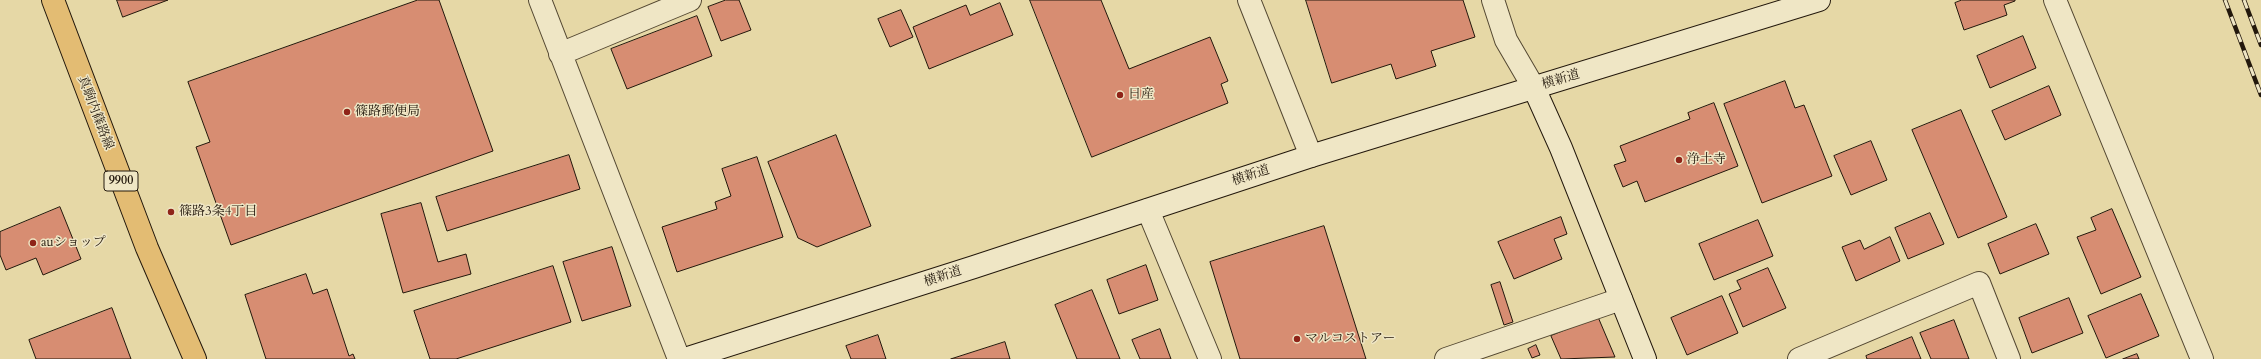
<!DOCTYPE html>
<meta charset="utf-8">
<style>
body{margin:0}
canvas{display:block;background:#e6d8a6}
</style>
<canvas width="2261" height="359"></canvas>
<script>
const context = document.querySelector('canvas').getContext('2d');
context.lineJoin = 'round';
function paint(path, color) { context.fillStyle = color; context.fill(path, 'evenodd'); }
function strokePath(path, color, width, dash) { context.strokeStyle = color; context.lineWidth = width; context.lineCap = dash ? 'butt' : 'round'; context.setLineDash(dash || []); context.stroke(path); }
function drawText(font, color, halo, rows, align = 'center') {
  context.font = font + ' Cardo,"Noto Serif JP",serif'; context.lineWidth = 3; context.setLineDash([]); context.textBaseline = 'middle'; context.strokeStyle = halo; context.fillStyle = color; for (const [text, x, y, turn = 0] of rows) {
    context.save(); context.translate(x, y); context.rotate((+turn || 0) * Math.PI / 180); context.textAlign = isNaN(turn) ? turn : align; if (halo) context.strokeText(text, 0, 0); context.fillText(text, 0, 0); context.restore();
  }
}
const building = new Path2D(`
 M 117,0 L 168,0 L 123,17 Z
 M 418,0 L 439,0 L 493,151 L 231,245 L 196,147 L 210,142 L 188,82 Z
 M 726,0 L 739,0 L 751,30 L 721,41 L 708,7 Z
 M 1030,0 L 1101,0 L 1129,69 L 1210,37 L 1228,81 L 1221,84 L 1228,103 L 1092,157 Z
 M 1306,0 L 1463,0 L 1475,37 L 1431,51 L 1436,66 L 1396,79 L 1391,64 L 1332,83 Z
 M 1962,0 L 2015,0 L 2015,1 L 2004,5 L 2007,15 L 1964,30 L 1955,3 Z
 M 1000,3 L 1013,35 L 929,69 L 913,27 L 966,5 L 970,15 Z
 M 901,10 L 913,37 L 890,47 L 878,19 Z
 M 697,16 L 712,56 L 627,89 L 611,49 Z
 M 2023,36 L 2036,68 L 1990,88 L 1977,56 Z
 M 1785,81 L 1795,108 L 1804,105 L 1832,176 L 1762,203 L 1724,104 Z
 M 2049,86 L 2061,115 L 2005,140 L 1992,111 Z
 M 1714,103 L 1738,166 L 1645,202 L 1637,181 L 1623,187 L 1614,165 L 1626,161 L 1620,146 L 1690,119 L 1688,113 Z
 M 1961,110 L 2007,217 L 1958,238 L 1912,130 Z
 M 836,135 L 871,226 L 817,247 L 798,238 L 768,162 Z
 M 1871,141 L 1887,180 L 1851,195 L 1834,156 Z
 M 569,155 L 580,189 L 447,231 L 436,197 Z
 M 757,157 L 783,237 L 677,272 L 662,227 L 717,209 L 715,202 L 731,196 L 722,169 Z
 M 421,203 L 438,262 L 466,254 L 471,274 L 403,293 L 381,214 Z
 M 60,207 L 81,259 L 43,275 L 36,258 L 6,270 L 0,255 L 0,232 Z
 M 2112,209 L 2141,277 L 2101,294 L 2077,237 L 2096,230 L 2091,218 Z
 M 1930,213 L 1944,244 L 1908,259 L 1895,228 Z
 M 1561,217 L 1567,234 L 1554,239 L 1562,259 L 1514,279 L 1498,242 Z
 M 1758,220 L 1773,256 L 1714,280 L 1699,244 Z
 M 2036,224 L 2049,254 L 2000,274 L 1988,244 Z
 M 1324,226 L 1366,359 L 1240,359 L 1210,262 Z
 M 1890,237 L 1900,261 L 1856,281 L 1842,247 L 1860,240 L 1864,249 Z
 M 612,247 L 631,306 L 582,321 L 563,262 Z
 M 1146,265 L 1158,300 L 1119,314 L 1107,280 Z
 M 553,266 L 571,322 L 456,359 L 430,359 L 414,311 Z
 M 1768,268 L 1786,308 L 1743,327 L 1729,294 L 1741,289 L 1737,281 Z
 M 306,274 L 313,294 L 327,289 L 349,356 L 353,354 L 355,359 L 266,359 L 245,295 Z
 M 1500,282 L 1513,322 L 1504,325 L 1491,285 Z
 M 1092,290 L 1120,359 L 1077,359 L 1055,305 Z
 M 2141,294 L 2159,336 L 2106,358 L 2088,316 Z
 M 1722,296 L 1738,333 L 1687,355 L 1671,318 Z
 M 2069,298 L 2083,333 L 2032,353 L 2019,318 Z
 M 112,308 L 131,359 L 36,359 L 29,340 Z
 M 1598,317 L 1615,357 L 1561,359 L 1551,336 Z
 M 1954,320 L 1969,359 L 1931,359 L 1920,333 Z
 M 1160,329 L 1171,359 L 1140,359 L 1132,340 Z
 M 878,335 L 886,359 L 851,359 L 846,346 Z
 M 1912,337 L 1921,359 L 1867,359 L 1866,356 Z
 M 1005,342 L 1010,359 L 951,359 Z
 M 1536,345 L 1540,355 L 1532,358 L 1528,349 Z
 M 2137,354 L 2139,359 L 2123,359 Z`);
paint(building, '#d78d72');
strokePath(building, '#23180c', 1);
const street = new Path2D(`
 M 540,0 L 679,359
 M 1249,0 L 1311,156
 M 1493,0 L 1506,40 L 1534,88
 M 2055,0 L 2202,359
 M 560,54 L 690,0
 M 1148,210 L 1210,359
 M 1446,359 L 1621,299
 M 1799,359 L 1979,283 L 2009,359`);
const secondary = new Path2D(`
 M 1534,88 L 1561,148 L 1645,359
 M 685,359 L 974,267 L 1311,156 L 1819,0`);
const primary = new Path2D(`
 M 53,0 L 147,248 L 195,359`);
strokePath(street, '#544832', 24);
strokePath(secondary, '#23180c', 24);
strokePath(primary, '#23180c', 24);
strokePath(street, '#efe6c5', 22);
strokePath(secondary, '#efe6c5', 22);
strokePath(primary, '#e3bc73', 22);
const rail = new Path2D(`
 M 2225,0 L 2261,95
 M 2244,0 L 2261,45`);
strokePath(rail, '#23180c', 4.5);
strokePath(rail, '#efe6c5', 3, [9]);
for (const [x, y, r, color] of [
 [1120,95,4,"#8f2418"],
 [347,112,4,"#8f2418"],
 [1679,160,4,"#8f2418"],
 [171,212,4,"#8f2418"],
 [33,243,4,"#8f2418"],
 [1297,339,4,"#8f2418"]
]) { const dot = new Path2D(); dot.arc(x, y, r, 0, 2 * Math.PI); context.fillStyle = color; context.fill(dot); strokePath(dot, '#efe6c5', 1.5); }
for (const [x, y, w] of [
 [121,181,34]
]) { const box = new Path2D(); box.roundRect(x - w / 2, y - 10, w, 20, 3); context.fillStyle = '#efe6c5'; context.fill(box); strokePath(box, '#23180c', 1); }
drawText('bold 12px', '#23180c', null, [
 ["9900",121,181]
]);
drawText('13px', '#23180c', '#efe6c5', [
 ["横新道",1561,80,-17],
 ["真駒内篠路線",95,113,69],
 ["横新道",1251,176,-18],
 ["横新道",943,277,-18]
]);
drawText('13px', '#23180c', '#efe6c5', [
 ["日産",1128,95],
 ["篠路郵便局",355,112],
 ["浄土寺",1687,160],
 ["篠路3条4丁目",179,212],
 ["auショップ",41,243],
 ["マルコストアー",1305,339]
], 'left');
</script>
